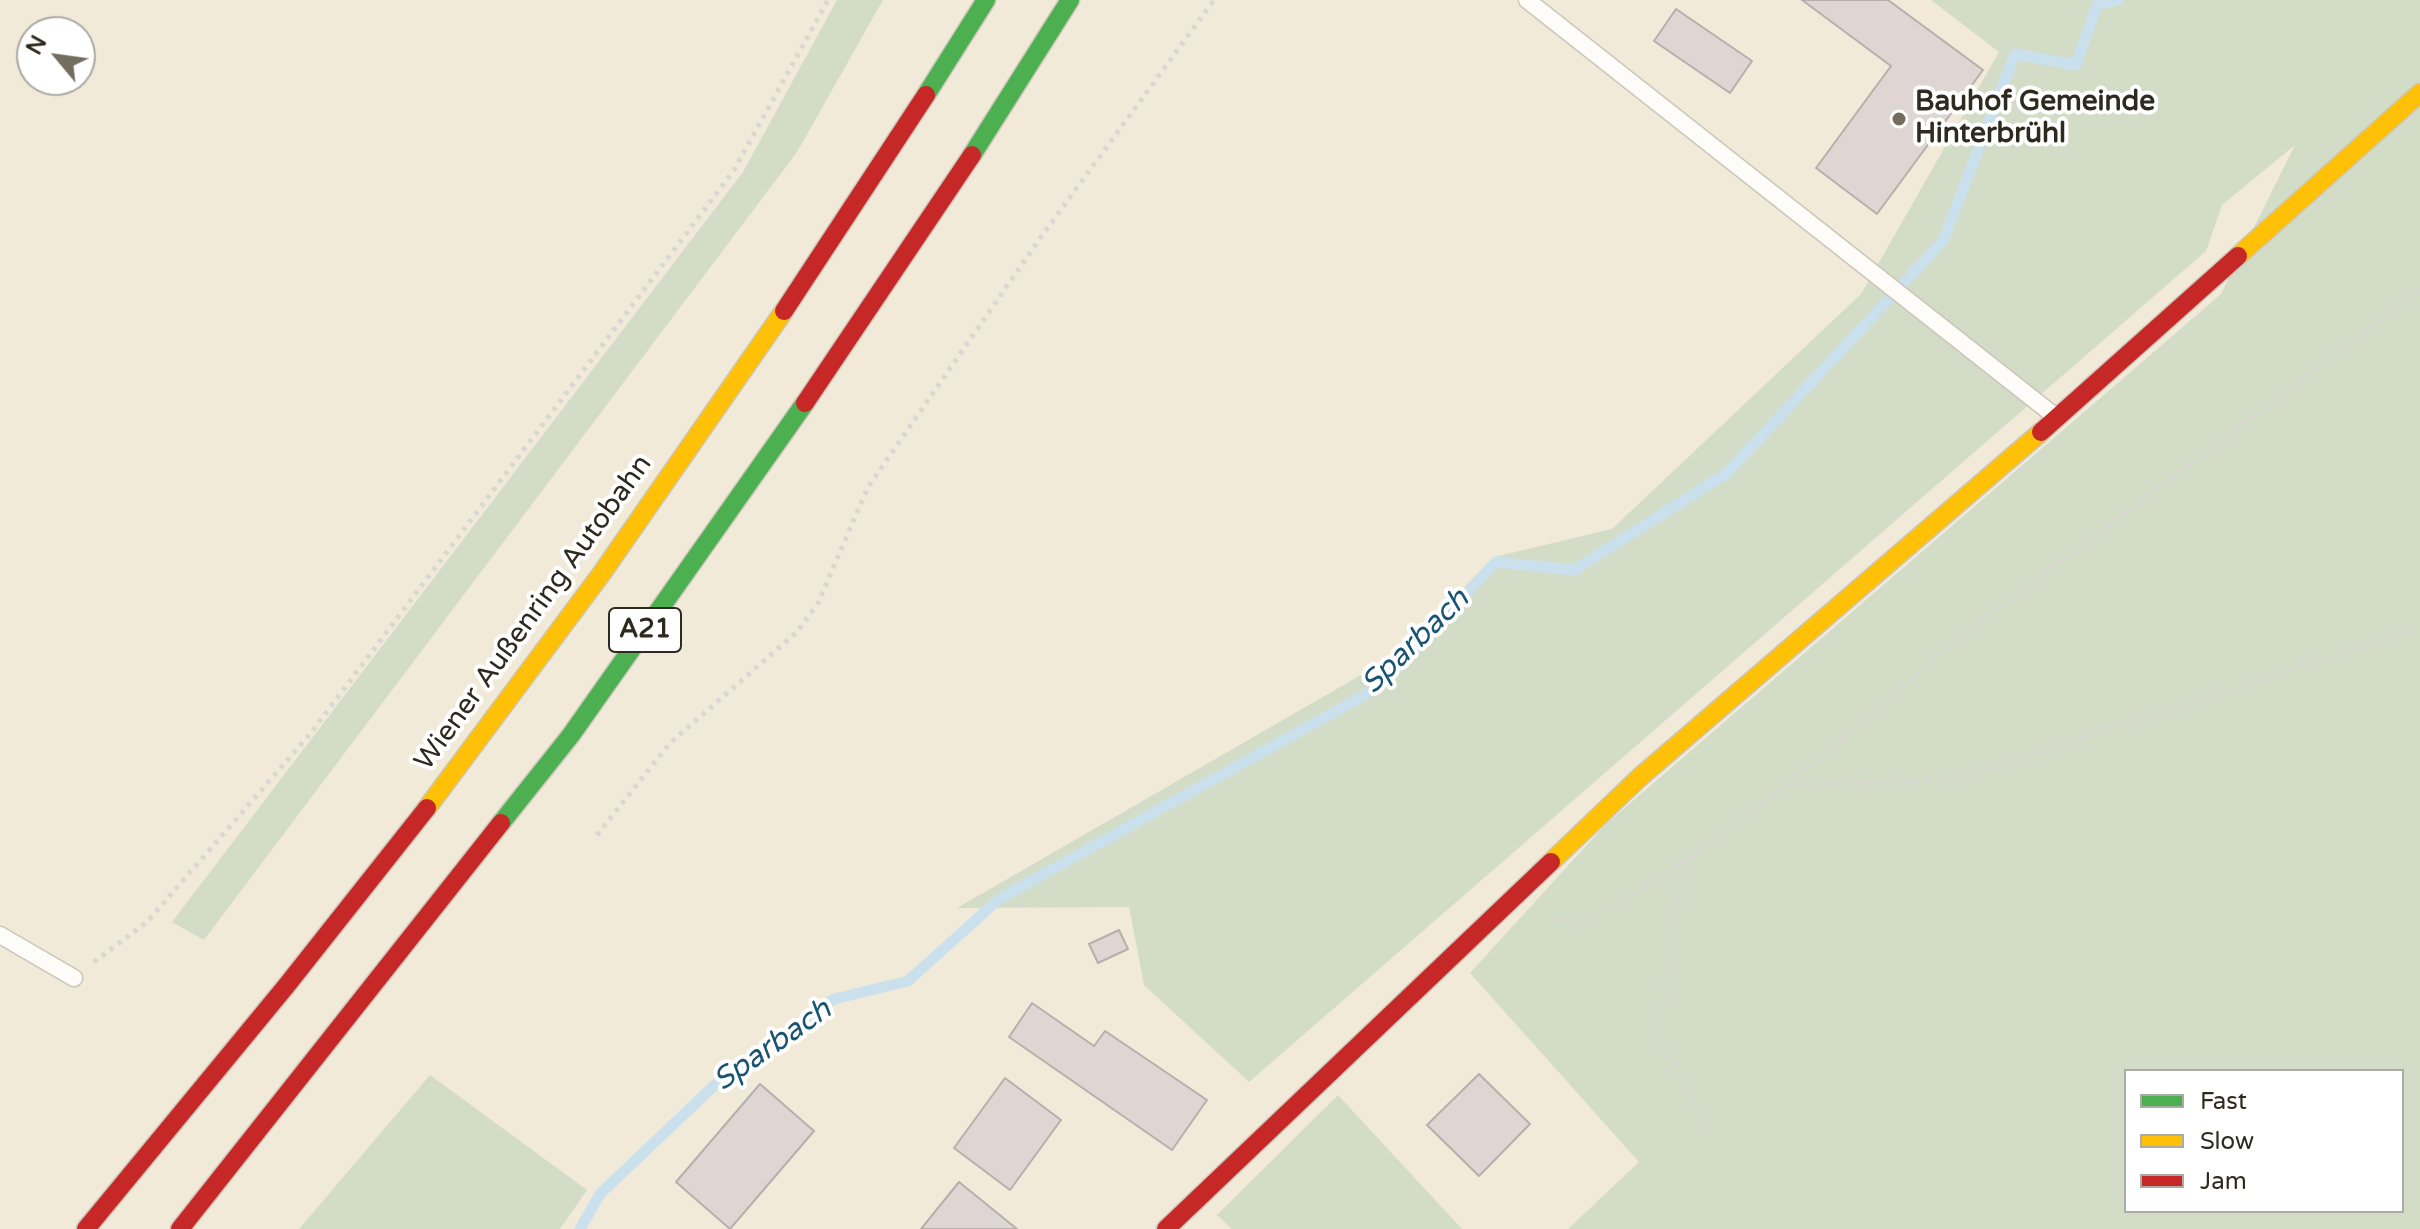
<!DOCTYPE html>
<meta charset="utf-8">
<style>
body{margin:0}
#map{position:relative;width:2420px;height:1229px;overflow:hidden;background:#f1ead9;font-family:"Varela Round",sans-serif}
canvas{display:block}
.legend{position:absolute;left:2124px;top:1069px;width:280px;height:144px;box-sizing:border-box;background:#fff;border:2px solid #acaaa5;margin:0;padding:10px 14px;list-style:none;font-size:24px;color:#2f2a1f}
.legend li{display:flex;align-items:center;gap:16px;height:40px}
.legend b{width:40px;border:2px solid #acaaa5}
.north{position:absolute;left:16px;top:16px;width:80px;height:80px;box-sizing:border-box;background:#fff;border:2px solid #acaaa5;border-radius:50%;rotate:299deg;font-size:22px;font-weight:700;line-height:32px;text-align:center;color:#2f2a1f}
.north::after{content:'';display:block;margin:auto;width:28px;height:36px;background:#736d60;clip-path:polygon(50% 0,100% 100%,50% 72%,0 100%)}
</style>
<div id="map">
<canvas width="2420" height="1229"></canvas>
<ul class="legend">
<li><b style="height:10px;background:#4caf50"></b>Fast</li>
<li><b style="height:10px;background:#ffc107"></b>Slow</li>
<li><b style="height:10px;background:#c62828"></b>Jam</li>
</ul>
<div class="north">N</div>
</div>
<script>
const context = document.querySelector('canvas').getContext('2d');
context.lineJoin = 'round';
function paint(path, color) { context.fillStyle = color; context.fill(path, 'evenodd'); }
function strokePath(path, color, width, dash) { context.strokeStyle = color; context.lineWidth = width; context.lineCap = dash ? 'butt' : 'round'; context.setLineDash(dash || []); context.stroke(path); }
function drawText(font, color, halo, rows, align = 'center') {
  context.font = font + ' "Varela Round",sans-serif'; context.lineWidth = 8; context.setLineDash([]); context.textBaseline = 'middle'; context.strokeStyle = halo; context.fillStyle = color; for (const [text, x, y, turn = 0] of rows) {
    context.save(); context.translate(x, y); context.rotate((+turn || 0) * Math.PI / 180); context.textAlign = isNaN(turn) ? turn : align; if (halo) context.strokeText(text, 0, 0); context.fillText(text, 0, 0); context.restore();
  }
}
paint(new Path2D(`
 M 837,0 L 883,0 L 797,152 L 204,940 L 172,922 L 743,172 Z
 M 1931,0 L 2420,0 L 2420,1229 L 1568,1229 L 1639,1162 L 1470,973 L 1606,824 L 2221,294 L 2295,145 L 2222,205 L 2206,251 L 1249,1082 L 1144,985 L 1129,907 L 957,908 L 1399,653 L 1494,557 L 1612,529 L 1861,294 L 1999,52 ZM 2126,1071 L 2402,1071 L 2402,1211 L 2126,1211 Z
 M 430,1075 L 587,1190 L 560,1229 L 299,1229 Z
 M 1338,1095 L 1462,1229 L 1232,1229 L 1217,1215 Z`), '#d3dcc7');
strokePath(new Path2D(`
 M 580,1229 L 600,1194 L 721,1079 L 834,999 L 908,981 L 999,899 L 1377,688 L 1496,562 L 1574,570 L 1727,473 L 1943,241 L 2015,54 L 2076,65 L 2097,5 L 2118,0`), '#cae1ed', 11);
const building = new Path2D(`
 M 1802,0 L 1888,0 L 1983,70 L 1877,214 L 1816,168 L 1891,66 Z
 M 1676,9 L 1752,61 L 1730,93 L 1654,41 Z
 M 1119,930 L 1128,949 L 1098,963 L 1089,944 Z
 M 1032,1003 L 1094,1046 L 1105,1031 L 1207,1100 L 1172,1150 L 1009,1037 Z
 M 1479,1074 L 1530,1124 L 1479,1176 L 1427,1125 Z
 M 1005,1078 L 1061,1120 L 1010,1190 L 954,1148 Z
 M 760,1084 L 814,1131 L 730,1229 L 676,1182 Z
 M 959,1182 L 1017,1229 L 921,1229 Z`);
paint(building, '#dfd5d2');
strokePath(building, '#b7afab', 2);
const lane = new Path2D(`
 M 1527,0 L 2056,417
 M 0,935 L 74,978`);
const fast = new Path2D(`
 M 926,95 L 986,0
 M 972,155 L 1070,0
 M 501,823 L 571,735 L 805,403`);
const slow = new Path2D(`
 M 2238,256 L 2420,93
 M 427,808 L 602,573 L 784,311
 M 1551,862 L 1640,777 L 2041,432`);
const jam = new Path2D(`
 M 784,311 L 926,95
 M 805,403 L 972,155
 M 2041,432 L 2238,256
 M 86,1229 L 287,985 L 427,808
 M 180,1229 L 501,823
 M 1166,1229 L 1551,862`);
strokePath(lane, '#cbc6b9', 19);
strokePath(fast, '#cbc6b9', 21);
strokePath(slow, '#cbc6b9', 21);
strokePath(jam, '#cbc6b9', 21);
strokePath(new Path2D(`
 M 1788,785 L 1944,650 L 2420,291
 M 597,835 L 670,743 L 797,632 L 818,603 L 868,487 L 1041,237 L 1214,0
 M 1688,859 L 1659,1030 L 1710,1135
 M 1551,918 L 1583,926 L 1675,867 L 1788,785 L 1957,779 L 2420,626
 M 94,962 L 147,922 L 310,734 L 734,170 L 828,0`), '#d9d7d2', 5, [4, 6]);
strokePath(lane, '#fdfcf9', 16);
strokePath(fast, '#4caf50', 18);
strokePath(slow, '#ffc107', 18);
strokePath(jam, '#c62828', 18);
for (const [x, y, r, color] of [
 [1899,119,8,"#736d60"]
]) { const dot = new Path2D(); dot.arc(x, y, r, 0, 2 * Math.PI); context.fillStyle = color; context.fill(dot); strokePath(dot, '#fff', 3); }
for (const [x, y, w] of [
 [645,630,72]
]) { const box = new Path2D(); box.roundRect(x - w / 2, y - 22, w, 44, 6); context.fillStyle = '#fff'; context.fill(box); strokePath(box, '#2f2a1f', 2); }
drawText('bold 26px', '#2f2a1f', null, [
 ["A21",645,630]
]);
drawText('bold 28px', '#2f2a1f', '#fff', [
 ["Bauhof Gemeinde",1915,103],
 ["Hinterbrühl",1915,135]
], 'left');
drawText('28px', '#2f2a1f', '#fff', [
 ["Wiener Außenring Autobahn",534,613,-54]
]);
drawText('italic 30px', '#1a5475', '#fff', [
 ["Sparbach",1416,642,-44],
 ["Sparbach",773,1046,-35]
]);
</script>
